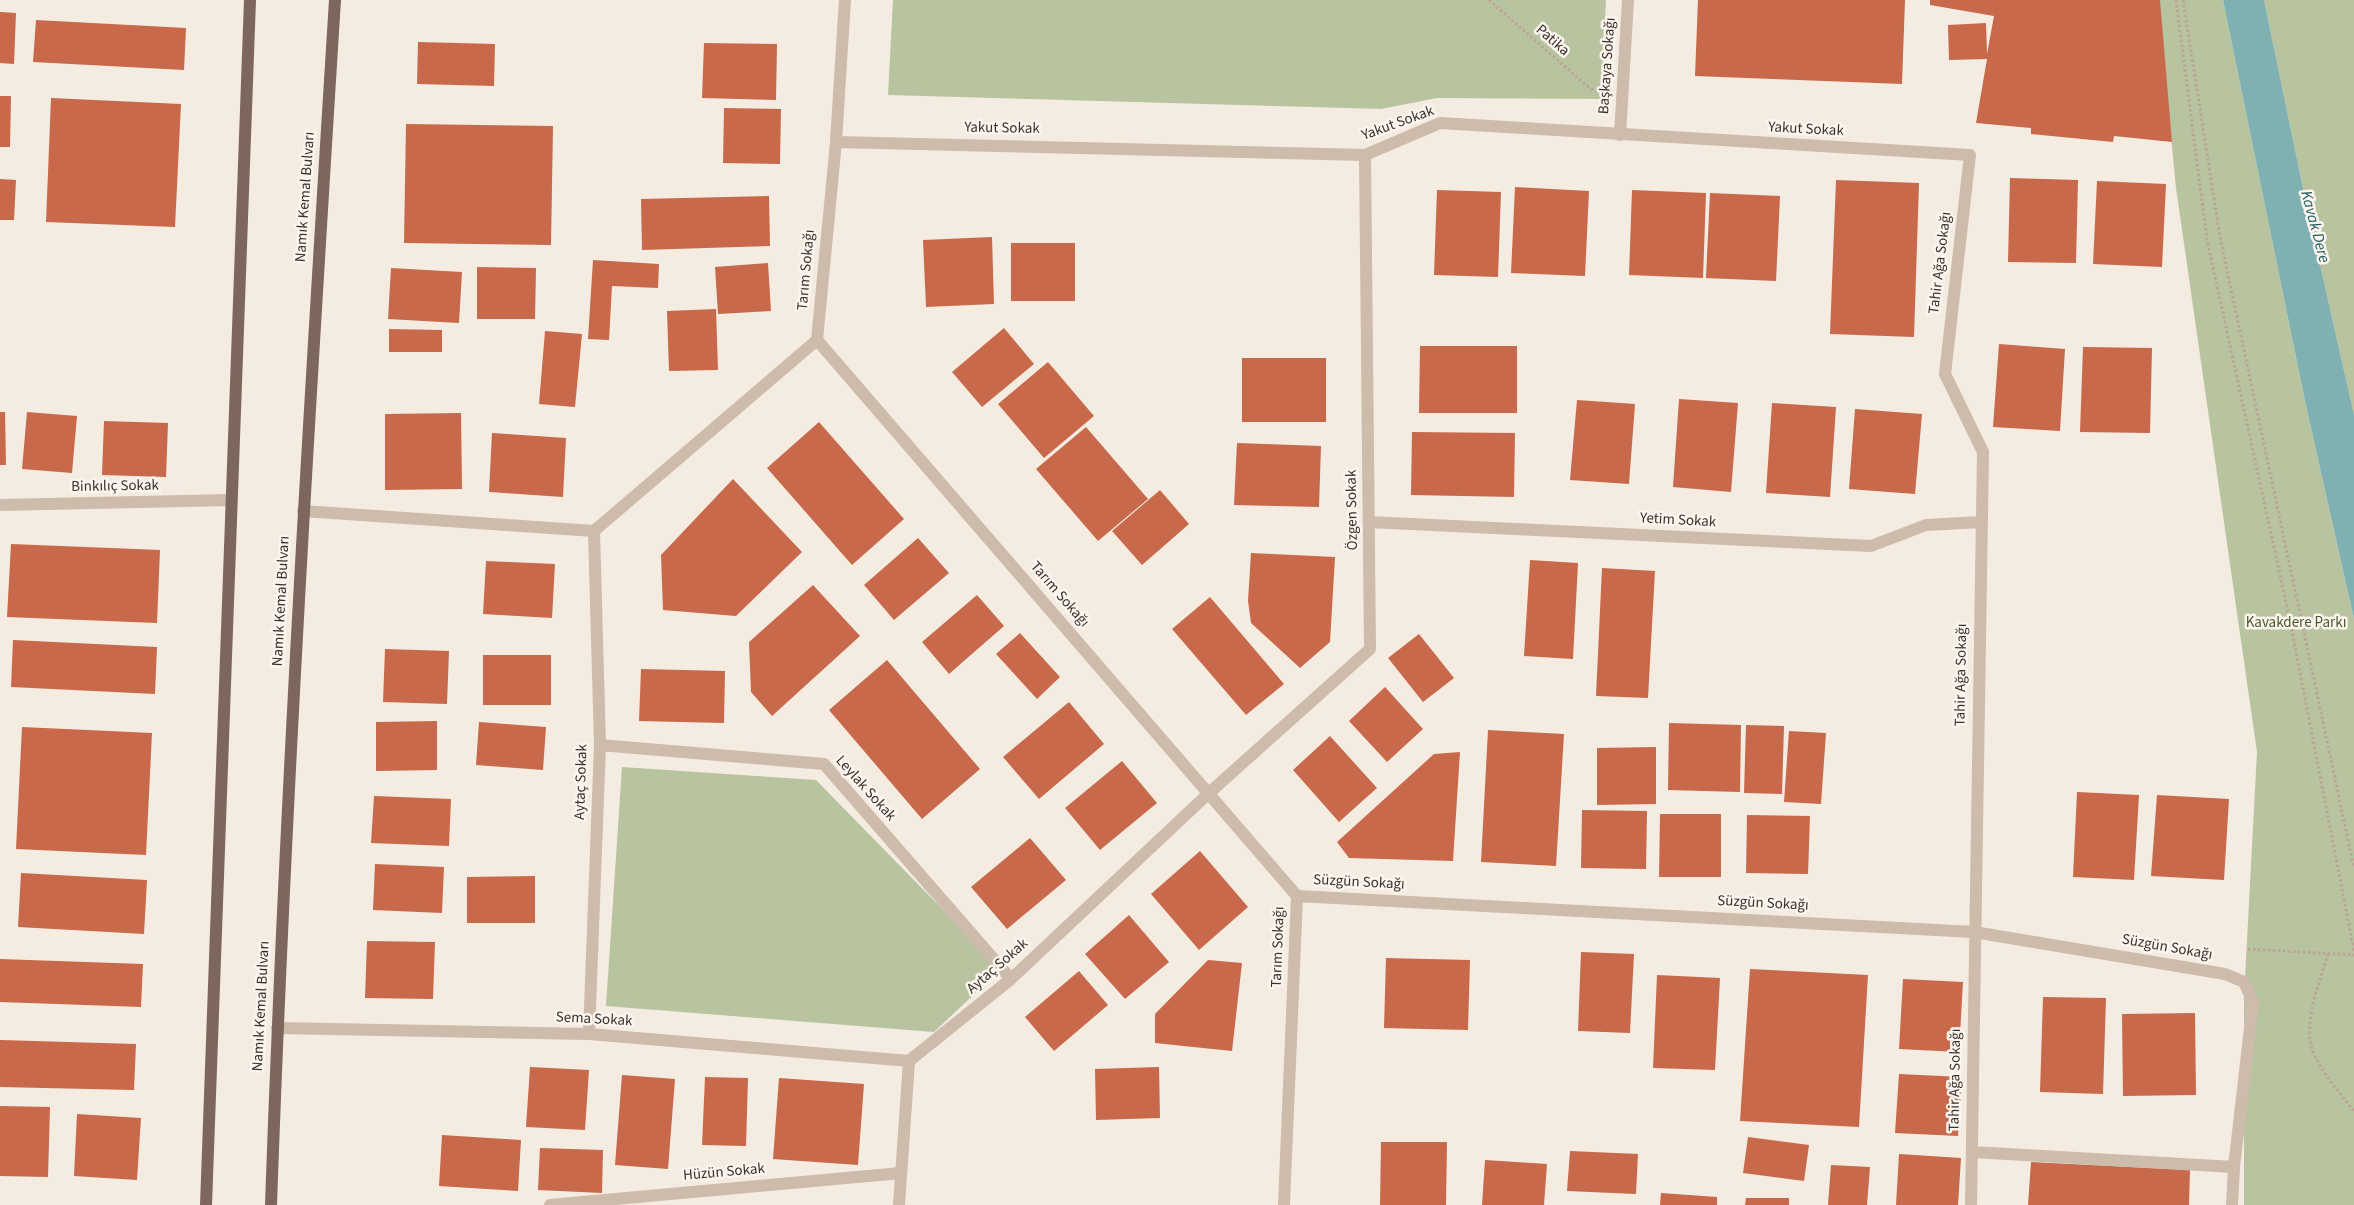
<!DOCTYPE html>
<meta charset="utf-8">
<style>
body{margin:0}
canvas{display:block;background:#f4ebe1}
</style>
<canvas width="2354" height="1205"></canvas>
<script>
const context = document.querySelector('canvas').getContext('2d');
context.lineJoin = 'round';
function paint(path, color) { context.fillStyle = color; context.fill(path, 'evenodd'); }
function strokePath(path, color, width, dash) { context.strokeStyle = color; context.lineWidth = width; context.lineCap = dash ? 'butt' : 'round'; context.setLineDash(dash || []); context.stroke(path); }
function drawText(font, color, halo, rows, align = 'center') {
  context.font = font + ' "Source Sans 3",sans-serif'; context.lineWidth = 5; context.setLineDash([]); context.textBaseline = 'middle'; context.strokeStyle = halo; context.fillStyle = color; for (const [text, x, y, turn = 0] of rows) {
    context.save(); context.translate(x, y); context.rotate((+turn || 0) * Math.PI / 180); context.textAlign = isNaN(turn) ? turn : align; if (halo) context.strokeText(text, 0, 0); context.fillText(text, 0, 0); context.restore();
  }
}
paint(new Path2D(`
 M 893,0 L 1606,0 L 1601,99 L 1437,98 L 1381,109 L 888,95 Z
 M 2158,0 L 2223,0 L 2305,401 L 2354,619 L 2354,1205 L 2244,1205 L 2244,997 L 2257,752 L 2176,188 Z
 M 2264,0 L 2354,0 L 2354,415 L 2305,198 Z
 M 622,767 L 816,780 L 1001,969 L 934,1032 L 606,1006 Z`), '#b8c4a0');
paint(new Path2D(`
 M 2223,0 L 2264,0 L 2305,198 L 2354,415 L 2354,619 L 2305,401 Z`), '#7fb0b2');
paint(new Path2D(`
 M 1698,0 L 1905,0 L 1902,84 L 1695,76 Z
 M 1930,0 L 2160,0 L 2172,142 L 2114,136 L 2113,142 L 2031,134 L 2031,128 L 1976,123 L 1987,59 L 1949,60 L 1948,25 L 1986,23 L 1987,54 L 1994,16 L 1930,5 Z
 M 0,12 L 16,13 L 14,64 L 0,63 Z
 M 36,20 L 186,28 L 184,70 L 33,62 Z
 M 418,42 L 495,44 L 494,86 L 417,84 Z
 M 704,43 L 777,44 L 776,100 L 702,98 Z
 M 0,96 L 11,96 L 10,147 L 0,147 Z
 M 51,98 L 181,104 L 175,227 L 46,222 Z
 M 724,108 L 781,109 L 780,164 L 723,163 Z
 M 406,124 L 553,126 L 551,245 L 404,243 Z
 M 2010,178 L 2078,180 L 2076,263 L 2008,262 Z
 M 0,179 L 16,180 L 14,220 L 0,220 Z
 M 1836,180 L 1919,183 L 1914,337 L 1830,334 Z
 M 2097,181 L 2166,184 L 2162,267 L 2093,264 Z
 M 1515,187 L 1589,191 L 1585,276 L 1511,273 Z
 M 1437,190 L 1501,192 L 1498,277 L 1434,275 Z
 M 1632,190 L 1706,193 L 1703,278 L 1629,275 Z
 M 1710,193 L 1780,196 L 1776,281 L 1706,278 Z
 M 769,196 L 770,246 L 642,250 L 641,199 Z
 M 992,237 L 994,304 L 926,307 L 923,240 Z
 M 1011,243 L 1075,243 L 1075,301 L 1011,301 Z
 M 593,260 L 659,264 L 658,288 L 612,286 L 609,340 L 588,339 Z
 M 768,263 L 771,311 L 718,314 L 715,267 Z
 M 477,267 L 536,268 L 535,319 L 477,319 Z
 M 391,268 L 462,272 L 459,323 L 388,319 Z
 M 716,309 L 718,370 L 669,371 L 667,311 Z
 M 1004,328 L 1034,364 L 982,407 L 952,372 Z
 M 389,329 L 442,330 L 442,352 L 389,352 Z
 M 545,331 L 582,334 L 575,407 L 539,404 Z
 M 1999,344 L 2065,349 L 2060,431 L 1993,427 Z
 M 1420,346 L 1517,346 L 1517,413 L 1419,413 Z
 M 2083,347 L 2152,348 L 2150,433 L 2080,432 Z
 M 1242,358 L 1326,358 L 1326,422 L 1242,422 Z
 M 1048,362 L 1094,416 L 1044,458 L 998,404 Z
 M 1679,399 L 1738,403 L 1731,492 L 1673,487 Z
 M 1577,400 L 1635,404 L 1629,484 L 1570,480 Z
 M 1772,403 L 1836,407 L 1830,497 L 1766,493 Z
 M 1855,409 L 1922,414 L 1915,494 L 1849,489 Z
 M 0,412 L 5,412 L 6,465 L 0,465 Z
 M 27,412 L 77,416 L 72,473 L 22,469 Z
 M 461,413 L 462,489 L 385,490 L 385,414 Z
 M 104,421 L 168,423 L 166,477 L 102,475 Z
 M 819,422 L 904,519 L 852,565 L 767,468 Z
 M 1086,427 L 1148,499 L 1098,541 L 1036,469 Z
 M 1412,432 L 1515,433 L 1514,497 L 1411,495 Z
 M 492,433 L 566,438 L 563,497 L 489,492 Z
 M 1237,443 L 1321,446 L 1319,507 L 1234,505 Z
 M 733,479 L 802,552 L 736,616 L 663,610 L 661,555 Z
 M 1160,490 L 1189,524 L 1142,565 L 1112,531 Z
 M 918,538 L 949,573 L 894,620 L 864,585 Z
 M 11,544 L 160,550 L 157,623 L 7,617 Z
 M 1251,553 L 1335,557 L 1330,642 L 1300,668 L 1251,623 L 1248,601 Z
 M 1530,560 L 1578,563 L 1573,659 L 1524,656 Z
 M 486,561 L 555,564 L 552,618 L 483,614 Z
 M 1602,568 L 1655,571 L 1648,698 L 1596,696 Z
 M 813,585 L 860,636 L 772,716 L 751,692 L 749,642 Z
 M 977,595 L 1004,626 L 949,674 L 922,642 Z
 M 1210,597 L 1284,684 L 1246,715 L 1172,629 Z
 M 1020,633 L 1060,677 L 1037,699 L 996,654 Z
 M 1419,634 L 1454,678 L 1423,702 L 1388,658 Z
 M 13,640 L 157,647 L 155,694 L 11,687 Z
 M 385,649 L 449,651 L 447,704 L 383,702 Z
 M 483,655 L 551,655 L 551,705 L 483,705 Z
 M 887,660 L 980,769 L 922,819 L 829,710 Z
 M 641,669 L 725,671 L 724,723 L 639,721 Z
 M 1385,687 L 1423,729 L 1387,762 L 1349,721 Z
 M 1069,702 L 1104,744 L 1039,799 L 1003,757 Z
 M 437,721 L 437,770 L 376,771 L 376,722 Z
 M 479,722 L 546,727 L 543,770 L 476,765 Z
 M 1669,723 L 1741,725 L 1740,792 L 1668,790 Z
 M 1746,725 L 1784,726 L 1782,794 L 1744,793 Z
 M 22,727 L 152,733 L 146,855 L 16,849 Z
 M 1488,730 L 1564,734 L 1556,866 L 1481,862 Z
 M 1789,731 L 1826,733 L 1821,804 L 1784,802 Z
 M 1330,736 L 1377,788 L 1339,822 L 1293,770 Z
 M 1656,747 L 1656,804 L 1597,805 L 1597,748 Z
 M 1460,752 L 1453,861 L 1349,858 L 1337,842 L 1434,754 Z
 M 1122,761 L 1157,803 L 1100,850 L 1065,808 Z
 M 2077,792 L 2139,795 L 2134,880 L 2073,877 Z
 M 2157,795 L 2229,799 L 2224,880 L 2151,876 Z
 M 374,796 L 451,799 L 449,846 L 371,843 Z
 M 1582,810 L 1647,811 L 1646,869 L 1581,868 Z
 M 1660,814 L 1721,814 L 1721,877 L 1659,877 Z
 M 1747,815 L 1810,816 L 1808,874 L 1746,873 Z
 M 1030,838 L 1066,880 L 1007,929 L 971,887 Z
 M 1200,851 L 1248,907 L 1199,950 L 1151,894 Z
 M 375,864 L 444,867 L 442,913 L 373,910 Z
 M 21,873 L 147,880 L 144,934 L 18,927 Z
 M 535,876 L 535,923 L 467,923 L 467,877 Z
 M 1129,915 L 1169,962 L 1125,999 L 1085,954 Z
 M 367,941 L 435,942 L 433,999 L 365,998 Z
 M 1581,952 L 1634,954 L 1630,1033 L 1578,1031 Z
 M 1386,958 L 1470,960 L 1468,1030 L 1384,1028 Z
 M 0,959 L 143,964 L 141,1007 L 0,1002 Z
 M 1208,960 L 1242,963 L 1232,1051 L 1155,1043 L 1155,1014 Z
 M 1750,969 L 1868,975 L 1859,1127 L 1740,1121 Z
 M 1079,971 L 1108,1005 L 1054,1051 L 1025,1017 Z
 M 1657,975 L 1720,978 L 1715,1070 L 1653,1068 Z
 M 1903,979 L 1963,982 L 1959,1052 L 1899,1049 Z
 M 2043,997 L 2106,998 L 2103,1094 L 2040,1092 Z
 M 2195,1013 L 2196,1095 L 2123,1096 L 2122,1014 Z
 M 0,1040 L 136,1044 L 134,1090 L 0,1087 Z
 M 530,1067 L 589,1070 L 585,1130 L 526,1127 Z
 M 1159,1067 L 1160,1118 L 1096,1120 L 1095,1069 Z
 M 1899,1074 L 1962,1077 L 1958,1136 L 1895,1133 Z
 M 622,1075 L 675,1079 L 668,1169 L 615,1165 Z
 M 705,1077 L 748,1078 L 746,1146 L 702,1145 Z
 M 779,1078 L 864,1084 L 858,1165 L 773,1159 Z
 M 0,1106 L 50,1107 L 48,1177 L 0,1176 Z
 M 77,1114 L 141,1118 L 137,1180 L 74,1176 Z
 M 442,1135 L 521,1140 L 518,1191 L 439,1186 Z
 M 1748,1137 L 1809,1145 L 1804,1181 L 1743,1173 Z
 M 1381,1142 L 1447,1142 L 1446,1205 L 1380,1205 Z
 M 540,1148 L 603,1150 L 602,1193 L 538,1190 Z
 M 1570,1151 L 1638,1154 L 1636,1194 L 1567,1191 Z
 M 1899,1154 L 1961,1158 L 1958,1205 L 1896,1205 Z
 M 1485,1160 L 1547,1164 L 1544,1205 L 1482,1205 Z
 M 2031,1162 L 2190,1170 L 2189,1205 L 2028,1205 Z
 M 1831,1165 L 1870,1167 L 1867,1205 L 1828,1205 Z
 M 1661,1193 L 1717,1197 L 1717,1205 L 1660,1205 Z
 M 1746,1198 L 1789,1198 L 1789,1205 L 1745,1205 Z`), '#c8694b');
strokePath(new Path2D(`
 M 1489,0 L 1586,85 L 1596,92
 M 2176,0 L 2207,240 L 2289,616 L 2354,951
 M 2183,0 L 2220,237 L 2354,868
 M 2248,949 L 2354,955
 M 2328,954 C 2320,981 2307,1011 2310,1040 C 2312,1062 2340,1093 2354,1111`), '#b9a596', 3, [2.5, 2.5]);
strokePath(new Path2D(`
 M 845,0 L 836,142 L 817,340 L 1297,896 L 1284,1205
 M 1620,135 L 1628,0
 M 836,142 L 1365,155 L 1440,123 L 1970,155 L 1945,374 L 1983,452 L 1971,1205
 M 0,505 L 231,500
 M 303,511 L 594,531 L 817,340
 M 1369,522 L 1871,546 L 1926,525 L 1981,522
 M 600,745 L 824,764 L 1011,979
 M 1297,896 L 1974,932 L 2225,974 L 2244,982 L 2253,1002 L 2234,1167 L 2232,1205
 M 277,1028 L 589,1034 L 909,1061
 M 589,1034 L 600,745 L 594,531
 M 1972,1152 L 2234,1167
 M 550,1205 L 901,1173
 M 899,1205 L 909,1061 L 1011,979 L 1209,793 L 1370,649 L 1365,155`), '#cdbbac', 12);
strokePath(new Path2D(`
 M 206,1205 L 250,0
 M 271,1205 C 285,803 310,401 335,0`), '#7d675c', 12);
drawText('15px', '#3b302b', '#fbf5ee', [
 ["Patika",1552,41,41],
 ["Başkaya Sokağı",1608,66,-86],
 ["Yakut Sokak",1398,124,-20],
 ["Yakut Sokak",1002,129,1],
 ["Yakut Sokak",1806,130,3],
 ["Namık Kemal Bulvarı",306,197,-86],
 ["Tahir Ağa Sokağı",1941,263,-83],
 ["Tarım Sokağı",807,270,-85],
 ["Binkılıç Sokak",115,487,-1],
 ["Özgen Sokak",1353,510,-91],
 ["Yetim Sokak",1678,521,3],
 ["Tarım Sokağı",1059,595,49],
 ["Namık Kemal Bulvarı",282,601,-87],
 ["Tahir Ağa Sokağı",1962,675,-89],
 ["Aytaç Sokak",582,782,-88],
 ["Leylak Sokak",865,789,48],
 ["Süzgün Sokağı",1359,883,3],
 ["Süzgün Sokağı",1763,904,3],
 ["Tarım Sokağı",1279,947,-88],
 ["Süzgün Sokağı",2167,948,10],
 ["Aytaç Sokak",998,967,-41],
 ["Namık Kemal Bulvarı",262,1006,-87],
 ["Sema Sokak",594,1020,3],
 ["Tahir Ağa Sokağı",1956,1080,-89],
 ["Hüzün Sokak",724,1173,-5]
]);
drawText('15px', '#4a5a2e', '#fbf5ee', [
 ["Kavakdere Parkı",2296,624]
]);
drawText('italic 16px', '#1f5a5e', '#fbf5ee', [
 ["Kavak Dere",2314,227,75]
]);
</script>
